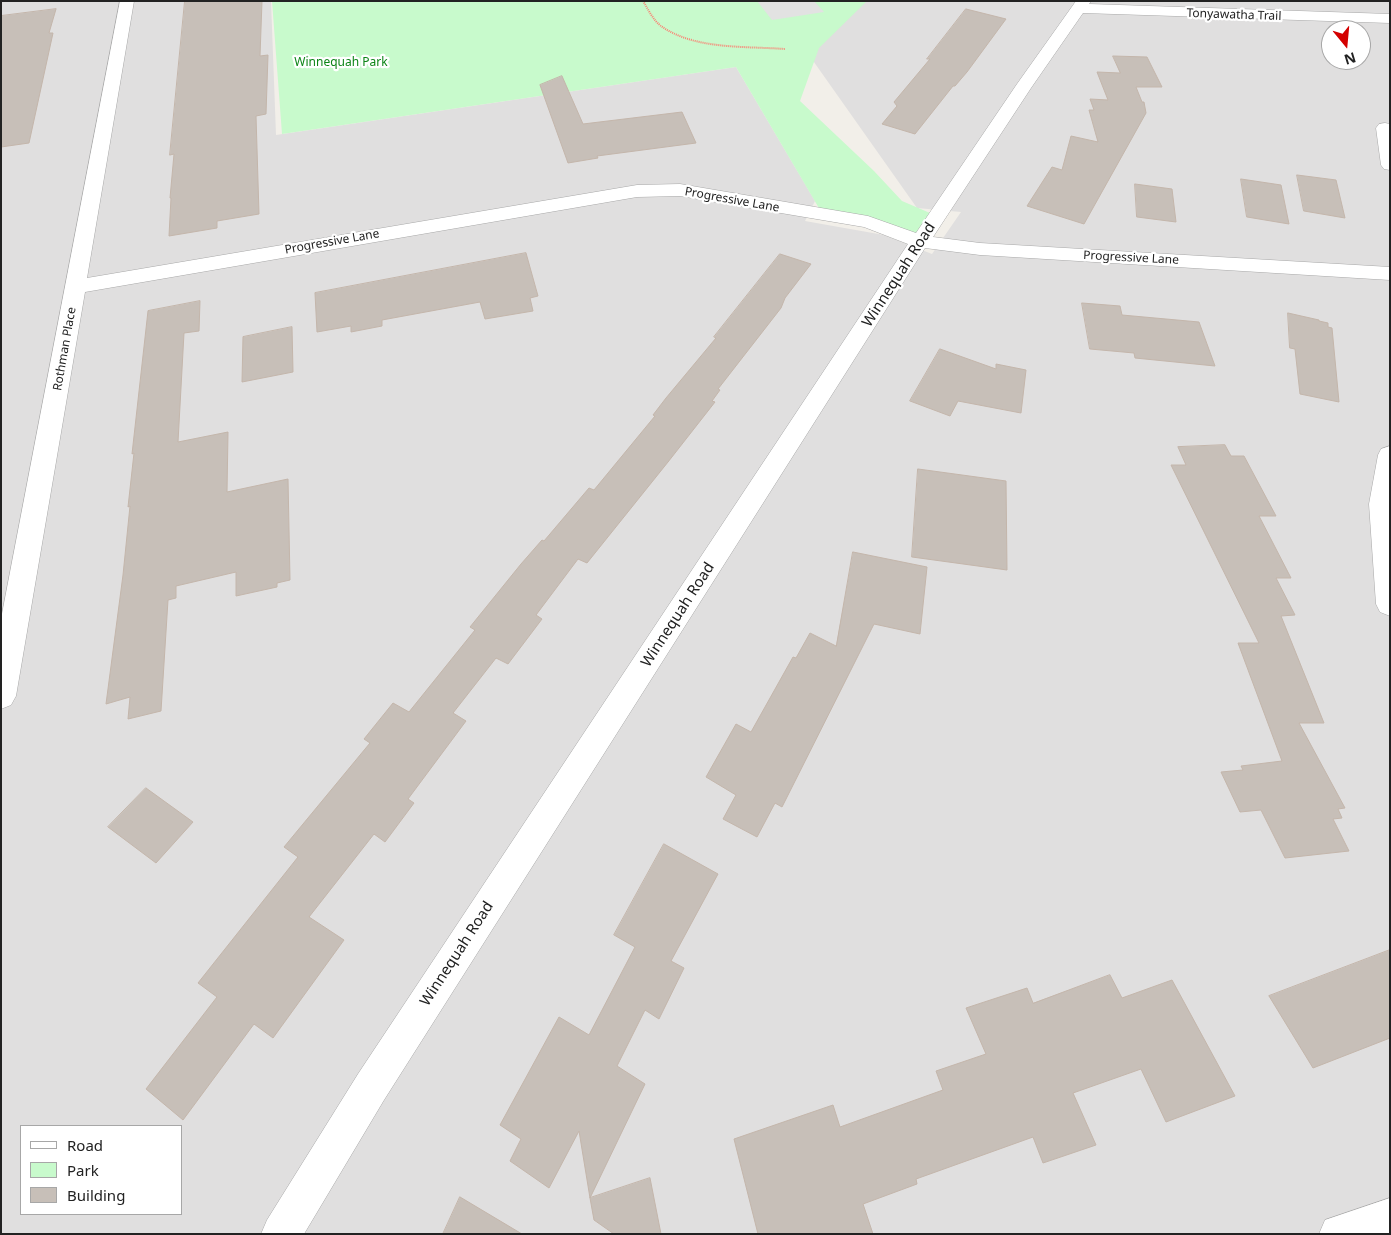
<!DOCTYPE html>
<style>
body{margin:0}
#map{position:relative;width:1391px;height:1235px;overflow:hidden;background:#f2efe9;font-family:"Noto Sans",sans-serif}
canvas{display:block}
.frame{position:absolute;inset:0;border:2px solid #222;pointer-events:none}
.legend{position:absolute;left:20px;top:1125px;width:162px;height:90px;box-sizing:border-box;background:#fff;border:1px solid #a7a7a7;margin:0;padding:6px 9px;list-style:none;font-size:15px;color:#222}
.legend li{display:flex;align-items:center;gap:10px;height:25px}
.legend b{width:25px;border:1px solid #a7a7a7}
.north{position:absolute;left:1321px;top:20px;width:50px;height:50px;box-sizing:border-box;background:#fff;border:1px solid #a7a7a7;border-radius:50%;rotate:163deg;font-size:14px;font-weight:700;line-height:20px;text-align:center;color:#222}
.north::after{content:'';display:block;margin:auto;width:18px;height:22px;background:#d40000;clip-path:polygon(50% 0,100% 100%,50% 72%,0 100%)}
</style>
<div id="map">
<canvas width="1391" height="1235"></canvas>
<div class="frame"></div>
<ul class="legend">
<li><b style="height:6px;background:#fff"></b>Road</li>
<li><b style="height:14px;background:#c8facc"></b>Park</li>
<li><b style="height:14px;background:#c7bfb8"></b>Building</li>
</ul>
<div class="north">N</div>
</div>
<script>
const context = document.querySelector('canvas').getContext('2d');
context.lineJoin = 'round';
function paint(path, color) { context.fillStyle = color; context.fill(path, 'evenodd'); }
function strokePath(path, color, width, dash) { context.strokeStyle = color; context.lineWidth = width; context.lineCap = dash ? 'butt' : 'round'; context.setLineDash(dash || []); context.stroke(path); }
function drawText(font, color, halo, rows, align = 'center') {
  context.font = font + ' "Noto Sans",sans-serif'; context.lineWidth = 4.5; context.setLineDash([]); context.textBaseline = 'middle'; context.strokeStyle = halo; context.fillStyle = color; for (const [text, x, y, turn = 0] of rows) {
    context.save(); context.translate(x, y); context.rotate((+turn || 0) * Math.PI / 180); context.textAlign = isNaN(turn) ? turn : align; if (halo) context.strokeText(text, 0, 0); context.fillText(text, 0, 0); context.restore();
  }
}
paint(new Path2D(`
 M 1,1 L 271,1 L 276,135 L 736,67 L 815,201 L 805,221 L 884,235 L 932,254 L 961,212 L 917,208 L 809,55 L 865,1 L 1390,1 L 1390,1234 L 1,1234 ZM 1331,30 L 1361,30 L 1361,60 L 1331,60 ZM 21,1126 L 181,1126 L 181,1214 L 21,1214 Z`), '#e0dfdf');
paint(new Path2D(`
 M 272,1 L 867,1 L 819,48 L 800,101 L 874,171 L 902,201 L 937,216 L 920,241 L 823,215 L 736,67 L 282,134 Z`), '#c8facc');
paint(new Path2D(`
 M 757,1 L 814,1 L 824,12 L 772,20 Z`), '#e2e2e2');
const building = new Path2D(`
 M 185,1 L 262,1 L 260,56 L 268,55 L 266,114 L 256,116 L 259,214 L 217,221 L 217,228 L 169,236 L 171,198 L 170,198 L 174,154 L 170,155 Z
 M 56,9 L 49,33 L 53,33 L 29,143 L 1,147 L 1,16 Z
 M 966,9 L 1006,19 L 967,72 L 955,86 L 953,86 L 915,134 L 882,124 L 897,106 L 894,102 L 930,59 L 927,59 Z
 M 1113,56 L 1147,57 L 1162,87 L 1136,87 L 1142,102 L 1144,102 L 1146,113 L 1084,224 L 1027,206 L 1052,167 L 1062,170 L 1071,136 L 1098,142 L 1089,110 L 1094,110 L 1090,99 L 1108,100 L 1097,72 L 1120,73 Z
 M 562,76 L 583,124 L 682,112 L 696,143 L 597,156 L 598,158 L 568,163 L 540,85 Z
 M 1297,175 L 1336,180 L 1345,218 L 1304,211 Z
 M 1241,179 L 1281,185 L 1289,224 L 1247,217 Z
 M 1135,184 L 1172,189 L 1176,222 L 1137,217 Z
 M 526,253 L 538,296 L 530,298 L 533,311 L 485,319 L 480,302 L 382,320 L 382,326 L 351,332 L 351,326 L 317,332 L 315,293 Z
 M 780,254 L 811,264 L 785,298 L 781,308 L 718,389 L 720,390 L 712,401 L 715,402 L 668,462 L 587,563 L 578,559 L 536,615 L 542,619 L 508,664 L 496,658 L 453,713 L 466,721 L 408,799 L 414,803 L 385,842 L 374,834 L 309,917 L 344,940 L 273,1038 L 254,1024 L 183,1120 L 146,1089 L 217,997 L 198,983 L 298,857 L 284,847 L 370,743 L 364,739 L 393,703 L 409,712 L 475,630 L 470,627 L 521,564 L 542,540 L 544,541 L 589,488 L 594,490 L 655,416 L 653,415 L 666,398 L 716,338 L 714,337 Z
 M 200,301 L 199,331 L 184,333 L 178,442 L 228,432 L 227,492 L 288,479 L 290,580 L 277,583 L 277,587 L 236,596 L 236,572 L 176,586 L 176,598 L 168,600 L 161,711 L 128,719 L 130,697 L 106,704 L 123,575 L 130,506 L 128,507 L 134,453 L 132,454 L 148,311 Z
 M 1082,303 L 1120,306 L 1122,315 L 1199,322 L 1215,366 L 1135,358 L 1134,353 L 1090,349 Z
 M 1288,313 L 1319,320 L 1319,321 L 1328,323 L 1328,327 L 1332,328 L 1339,402 L 1300,394 L 1295,349 L 1290,348 Z
 M 292,327 L 293,372 L 242,382 L 243,337 Z
 M 940,349 L 996,369 L 996,364 L 1026,370 L 1021,413 L 958,401 L 950,416 L 910,401 Z
 M 1225,445 L 1231,456 L 1244,456 L 1276,516 L 1259,516 L 1291,578 L 1276,578 L 1295,615 L 1281,616 L 1324,723 L 1299,723 L 1345,808 L 1338,809 L 1342,818 L 1333,819 L 1349,851 L 1285,858 L 1261,810 L 1240,812 L 1221,772 L 1243,770 L 1241,766 L 1282,761 L 1238,643 L 1259,643 L 1171,465 L 1186,465 L 1178,447 Z
 M 918,469 L 1006,481 L 1007,570 L 912,557 Z
 M 853,552 L 927,567 L 920,634 L 874,624 L 782,807 L 775,803 L 757,837 L 723,819 L 736,795 L 706,777 L 736,724 L 751,732 L 793,657 L 796,658 L 810,633 L 836,646 Z
 M 146,788 L 193,822 L 156,863 L 108,827 Z
 M 664,844 L 718,874 L 671,961 L 684,968 L 659,1019 L 645,1010 L 617,1066 L 645,1084 L 590,1198 L 579,1131 L 549,1188 L 510,1161 L 521,1139 L 500,1125 L 559,1017 L 589,1035 L 635,947 L 614,935 Z
 M 1390,950 L 1390,1038 L 1313,1068 L 1269,996 Z
 M 1110,975 L 1122,998 L 1172,980 L 1235,1096 L 1166,1122 L 1141,1069 L 1073,1093 L 1096,1145 L 1043,1163 L 1033,1137 L 916,1179 L 917,1184 L 863,1204 L 873,1234 L 758,1234 L 734,1139 L 833,1105 L 840,1127 L 943,1090 L 936,1071 L 986,1054 L 966,1008 L 1027,988 L 1033,1003 Z
 M 650,1178 L 661,1234 L 614,1234 L 594,1220 L 590,1198 Z
 M 460,1197 L 522,1234 L 443,1234 Z`);
paint(building, '#c7bfb8');
strokePath(building, '#c4b6ab', 1);
const minor = new Path2D(`
 M 120,1 L 134,1 L 87,278 L 637,185 L 680,184 L 868,216 L 916,233 L 1017,84 L 1076,1 L 1091,1 L 1089,4 L 1390,14 L 1390,23 L 1083,13 L 1031,88 L 933,237 L 980,243 L 1390,267 L 1390,280 L 980,255 L 925,248 L 384,1100 L 304,1234 L 261,1234 L 267,1220 L 358,1074 L 908,244 L 864,227 L 680,196 L 637,197 L 85,292 L 16,696 L 11,705 L 1,709 L 1,619 Z
 M 1385,123 L 1390,124 L 1390,170 L 1384,169 L 1381,165 L 1376,128 L 1379,124 Z
 M 1390,446 L 1390,616 L 1380,612 L 1376,604 L 1369,504 L 1378,455 L 1381,449 Z
 M 1390,1198 L 1390,1234 L 1319,1234 L 1325,1220 Z`);
strokePath(minor, '#a9a9a9', 1);
strokePath(new Path2D(`
 M 643,1 C 648,9 653,20 661,26 C 695,50 745,46 785,49`), '#fa8072', 2, [1, 1]);
paint(minor, '#fff');
drawText('12px', '#222', '#fff', [
 ["Tonyawatha Trail",1234,15,2],
 ["Progressive Lane",732,200,10],
 ["Progressive Lane",332,242,-10],
 ["Progressive Lane",1131,258,3],
 ["Rothman Place",65,349,-80]
]);
drawText('12px', '#0c8416', '#fff', [
 ["Winnequah Park",341,63]
]);
drawText('15px', '#222', '#fff', [
 ["Winnequah Road",899,275,-57],
 ["Winnequah Road",678,615,-57],
 ["Winnequah Road",457,954,-57]
]);
</script>
